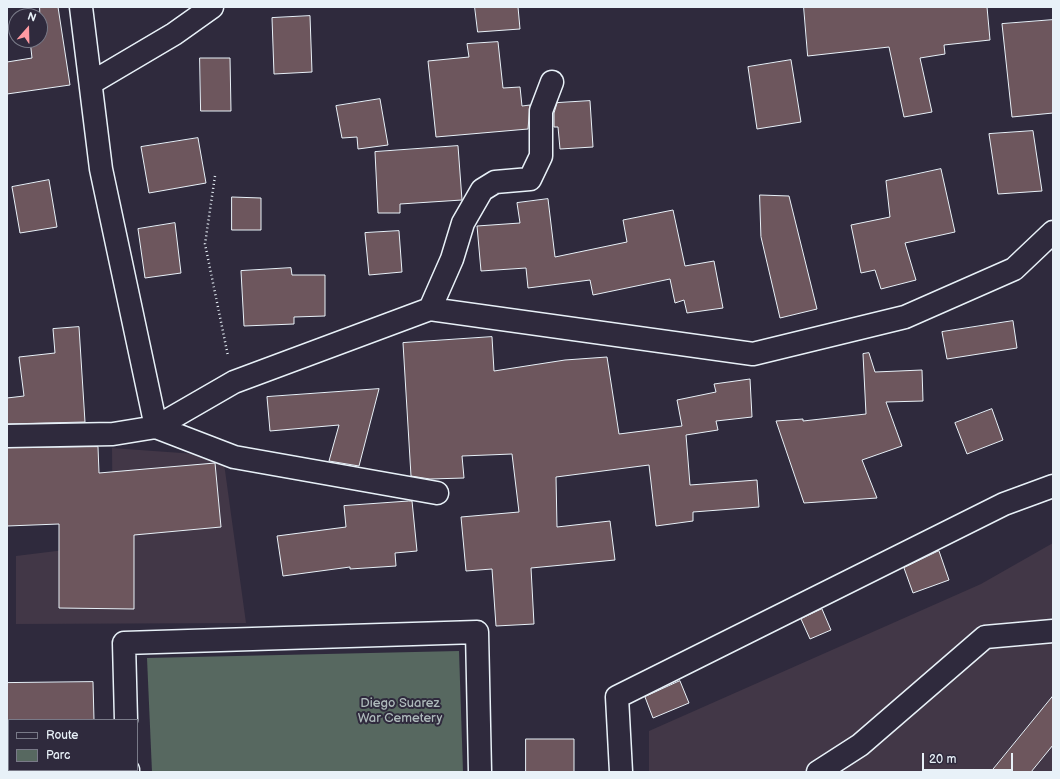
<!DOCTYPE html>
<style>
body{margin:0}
#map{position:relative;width:1060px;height:779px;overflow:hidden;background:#2f2a3d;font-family:"Balsamiq Sans",sans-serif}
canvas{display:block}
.frame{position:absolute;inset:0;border:8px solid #e8f1f8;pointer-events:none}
.legend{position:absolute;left:8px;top:719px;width:130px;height:52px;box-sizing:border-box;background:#2f2a3d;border:1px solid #797a88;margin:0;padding:5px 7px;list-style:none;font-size:12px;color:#e8f1f8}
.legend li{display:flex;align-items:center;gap:8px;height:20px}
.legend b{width:20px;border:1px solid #797a88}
.north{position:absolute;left:8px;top:8px;width:40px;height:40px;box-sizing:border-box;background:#2f2a3d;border:1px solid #797a88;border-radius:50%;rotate:20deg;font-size:11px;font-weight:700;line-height:16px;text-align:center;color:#e8f1f8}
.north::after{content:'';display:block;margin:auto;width:14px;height:18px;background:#ff9aa2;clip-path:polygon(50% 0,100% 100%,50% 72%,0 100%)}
.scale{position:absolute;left:922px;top:753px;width:91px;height:18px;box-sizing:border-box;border:2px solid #e8f1f8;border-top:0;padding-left:5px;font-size:12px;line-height:14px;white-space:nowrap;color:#e8f1f8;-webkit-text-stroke:3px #2f2a3d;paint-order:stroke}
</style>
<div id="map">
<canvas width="1060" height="779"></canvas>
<div class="frame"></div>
<ul class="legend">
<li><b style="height:5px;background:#2f2a3d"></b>Route</li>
<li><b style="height:11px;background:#576860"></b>Parc</li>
</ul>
<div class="north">N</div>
<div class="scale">20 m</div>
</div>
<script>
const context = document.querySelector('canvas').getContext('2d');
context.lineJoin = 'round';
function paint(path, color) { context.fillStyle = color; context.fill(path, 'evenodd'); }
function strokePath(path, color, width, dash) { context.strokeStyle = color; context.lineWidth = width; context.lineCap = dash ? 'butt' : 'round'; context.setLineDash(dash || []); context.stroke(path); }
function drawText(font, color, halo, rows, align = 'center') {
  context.font = font + ' "Balsamiq Sans",sans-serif'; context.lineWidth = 4; context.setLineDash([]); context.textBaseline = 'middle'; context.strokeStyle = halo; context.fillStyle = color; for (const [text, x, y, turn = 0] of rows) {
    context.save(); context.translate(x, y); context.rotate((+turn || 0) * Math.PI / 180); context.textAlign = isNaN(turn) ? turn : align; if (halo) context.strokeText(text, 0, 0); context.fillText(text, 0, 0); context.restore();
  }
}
paint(new Path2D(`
 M 112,448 L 223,456 L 246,623 L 16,624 L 16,556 L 113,544 Z
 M 1053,543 L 1053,772 L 649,772 L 649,731 L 981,584 Z`), '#423747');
paint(new Path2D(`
 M 459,651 L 463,772 L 152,772 L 147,658 Z`), '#576860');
const building = new Path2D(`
 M 40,7 L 58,7 L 70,85 L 7,94 L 7,62 L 32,58 L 30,40 L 40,40 Z
 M 475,7 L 518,7 L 520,29 L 478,32 Z
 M 804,7 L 987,7 L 990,40 L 944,45 L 945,54 L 920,58 L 932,112 L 904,117 L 889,47 L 808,56 Z
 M 310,16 L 312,72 L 274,74 L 272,18 Z
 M 1053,20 L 1053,113 L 1012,117 L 1002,24 Z
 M 498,42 L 503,88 L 520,87 L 522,106 L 530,105 L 528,129 L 436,137 L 428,61 L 469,57 L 467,44 Z
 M 200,58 L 230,58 L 231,111 L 201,111 Z
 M 791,60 L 801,122 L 757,129 L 748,67 Z
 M 380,99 L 388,145 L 358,149 L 357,137 L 342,138 L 336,106 Z
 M 590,101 L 593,147 L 560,149 L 558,127 L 554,127 L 554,113 L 557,103 Z
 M 1033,131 L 1042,191 L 998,194 L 989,134 Z
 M 198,138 L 206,183 L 149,193 L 141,147 Z
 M 458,146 L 462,200 L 400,204 L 400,213 L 378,213 L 375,152 Z
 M 941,169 L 955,232 L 905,243 L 916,280 L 881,289 L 875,270 L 861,273 L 851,225 L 890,217 L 886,181 Z
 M 49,180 L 57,227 L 20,233 L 12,187 Z
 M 760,195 L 789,196 L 817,309 L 780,318 L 761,237 Z
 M 232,197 L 261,198 L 261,230 L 232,230 Z
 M 548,199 L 555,257 L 627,242 L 623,220 L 673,210 L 685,266 L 714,261 L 723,308 L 687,313 L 684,300 L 675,303 L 670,279 L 593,295 L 590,280 L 528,288 L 526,268 L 481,271 L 477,226 L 520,223 L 517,203 Z
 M 175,223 L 181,273 L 145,278 L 138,229 Z
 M 399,231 L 402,272 L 369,275 L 365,233 Z
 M 291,268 L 292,275 L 325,275 L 325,316 L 294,317 L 294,324 L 244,326 L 241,271 Z
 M 1013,321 L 1017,348 L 947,359 L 942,332 Z
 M 79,327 L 85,422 L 7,424 L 7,398 L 24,396 L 19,357 L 55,353 L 53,329 Z
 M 492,337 L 494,371 L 565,360 L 607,357 L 619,434 L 682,426 L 677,400 L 716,392 L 714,384 L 750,379 L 752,417 L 716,421 L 718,430 L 686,435 L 690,485 L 757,480 L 759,507 L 693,512 L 693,521 L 656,526 L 649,465 L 556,477 L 557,527 L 610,521 L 615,560 L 531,568 L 534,624 L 496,626 L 492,569 L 466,571 L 461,517 L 519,512 L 512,454 L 462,456 L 464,478 L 430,479 L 411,476 L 403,343 Z
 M 869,353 L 875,372 L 922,370 L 923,401 L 886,402 L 902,446 L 862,460 L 877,498 L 804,503 L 776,421 L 803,419 L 803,421 L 866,414 L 863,354 Z
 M 379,389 L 359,466 L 329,461 L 339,425 L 270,431 L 267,397 Z
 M 992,409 L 1003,440 L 967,454 L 955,423 Z
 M 98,447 L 99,473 L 215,463 L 221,527 L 134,535 L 134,609 L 59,608 L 59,524 L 7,526 L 7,448 Z
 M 409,501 L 412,501 L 417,551 L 395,553 L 396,566 L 350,569 L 350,567 L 283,576 L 277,536 L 346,527 L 344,506 Z
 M 939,551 L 949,580 L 913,593 L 904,568 Z
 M 822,609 L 831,630 L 810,639 L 801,619 Z
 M 680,681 L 689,703 L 653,718 L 645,697 Z
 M 93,682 L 94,720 L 7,720 L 7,683 Z
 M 1053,696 L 1053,745 L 1031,772 L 991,772 Z
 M 526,739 L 574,739 L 574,772 L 526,772 Z`);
paint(building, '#6d565d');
strokePath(building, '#e8f1f8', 1);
const minor = new Path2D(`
 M 81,7 L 101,169 L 156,427 L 234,457 L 437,493
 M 91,83 L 174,34 L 212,7
 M 430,309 L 452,259 L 463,223 L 482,190 L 495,182 L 530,179 L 541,156 L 541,111 L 552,82
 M 7,436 L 113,434 L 156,427 L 234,382 L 430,309 L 753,354 L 905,317 L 1014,269 L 1053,232
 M 126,720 L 124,643 L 477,632 L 480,772
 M 128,770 L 128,772
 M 621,772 L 617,697 L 1004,504 L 1053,486
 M 818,772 L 860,745 L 985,637 L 1053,631`);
strokePath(minor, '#e8f1f8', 25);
strokePath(new Path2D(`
 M 215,176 L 205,244 L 228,356`), '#e8f1f8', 2.5, [1, 3]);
strokePath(minor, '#2f2a3d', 22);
drawText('13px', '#aebabb', '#2f2a3d', [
 ["Diego Suarez",400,704],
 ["War Cemetery",400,719]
]);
</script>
